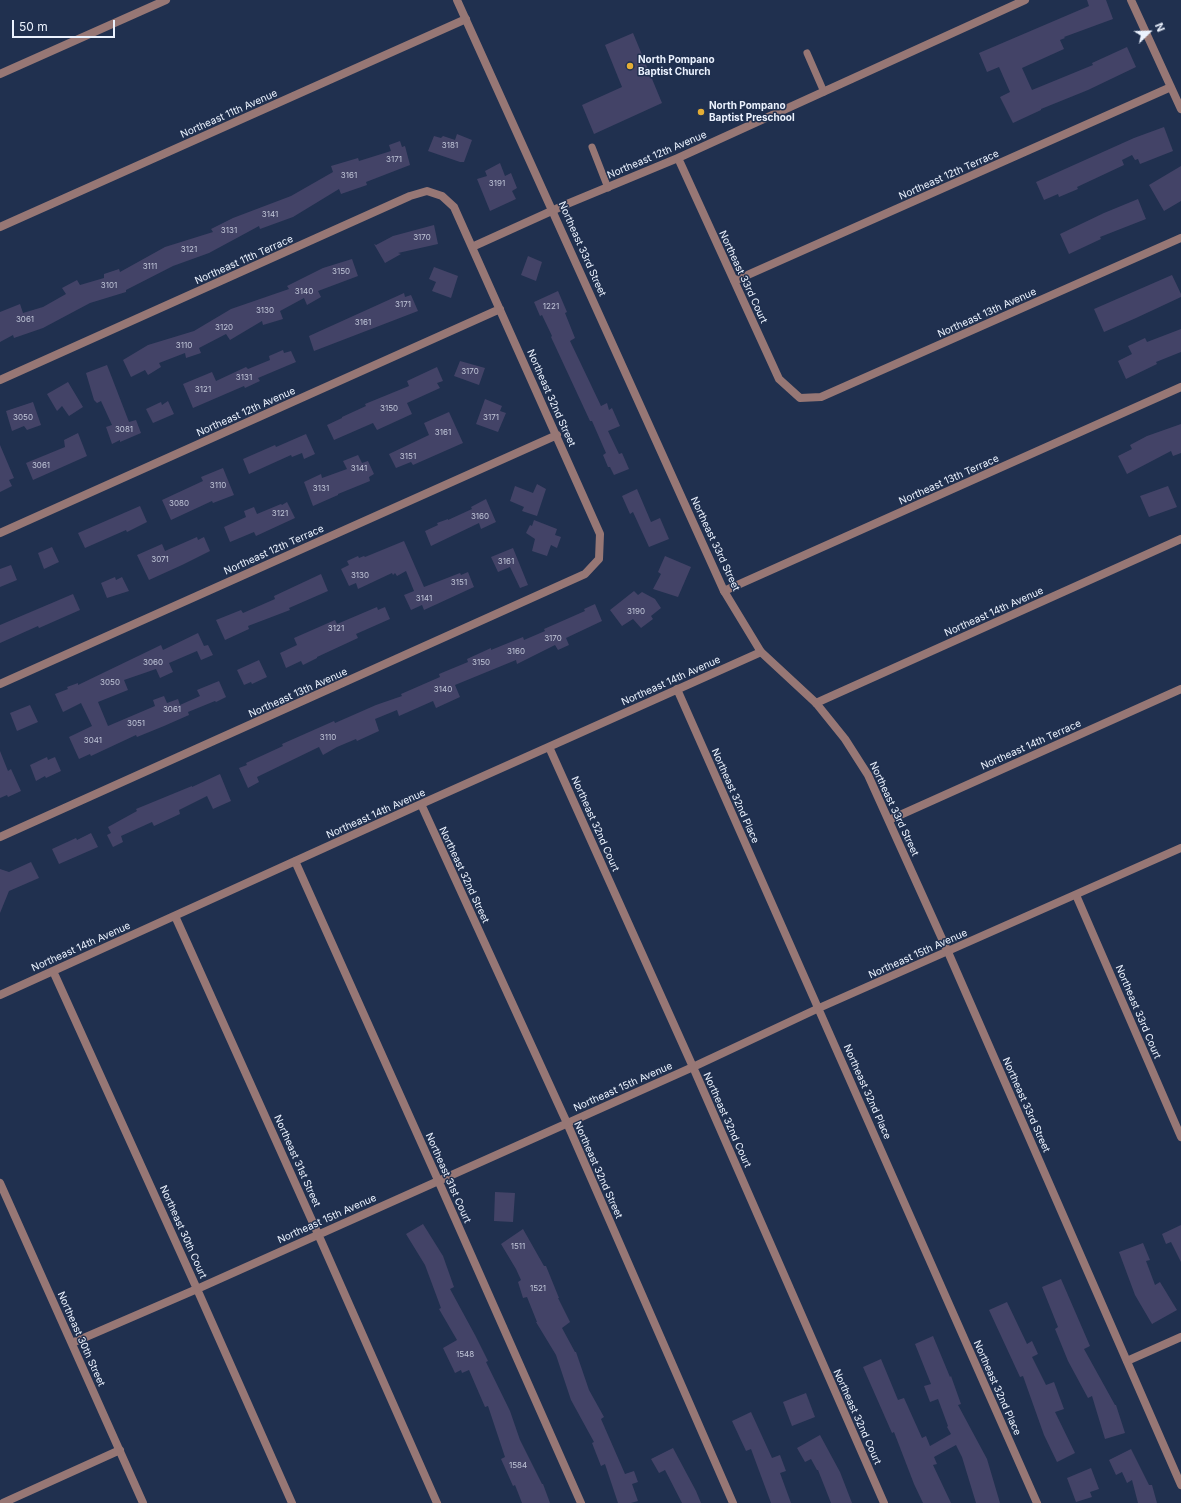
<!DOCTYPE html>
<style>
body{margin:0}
#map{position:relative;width:1181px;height:1503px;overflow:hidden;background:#20304f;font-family:Inter,sans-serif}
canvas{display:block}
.north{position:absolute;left:1129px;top:12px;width:40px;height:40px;-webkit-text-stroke:3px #20304f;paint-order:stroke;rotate:67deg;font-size:11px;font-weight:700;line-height:16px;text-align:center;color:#ebf2fe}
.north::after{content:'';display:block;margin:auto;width:14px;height:18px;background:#ebf2fe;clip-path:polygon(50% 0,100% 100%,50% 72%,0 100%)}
.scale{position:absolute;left:12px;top:20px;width:103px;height:18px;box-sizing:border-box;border:2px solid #ebf2fe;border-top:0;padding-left:5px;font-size:12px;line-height:14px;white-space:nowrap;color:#ebf2fe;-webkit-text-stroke:3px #20304f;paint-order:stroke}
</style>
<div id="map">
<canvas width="1181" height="1503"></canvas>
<div class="north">N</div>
<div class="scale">50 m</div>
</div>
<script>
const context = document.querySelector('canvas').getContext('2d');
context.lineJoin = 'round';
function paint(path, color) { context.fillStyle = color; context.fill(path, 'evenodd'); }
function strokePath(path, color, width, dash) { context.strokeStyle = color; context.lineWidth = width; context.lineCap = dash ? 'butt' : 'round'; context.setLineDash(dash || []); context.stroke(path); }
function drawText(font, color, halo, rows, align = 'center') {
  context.font = font + ' Inter,sans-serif'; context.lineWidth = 3; context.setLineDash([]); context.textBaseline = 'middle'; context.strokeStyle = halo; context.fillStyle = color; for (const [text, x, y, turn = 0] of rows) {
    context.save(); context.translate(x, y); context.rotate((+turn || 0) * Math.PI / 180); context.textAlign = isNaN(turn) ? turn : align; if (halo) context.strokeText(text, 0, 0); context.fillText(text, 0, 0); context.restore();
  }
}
paint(new Path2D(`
 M 1087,0 L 1106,0 L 1113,19 L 1064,37 L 1065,38 L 1060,40 L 1064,49 L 1022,68 L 1032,90 L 1093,65 L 1092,63 L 1127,47 L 1136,67 L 1088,90 L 1041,109 L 1041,110 L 1013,123 L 1000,97 L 1010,92 L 999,67 L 987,72 L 979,53 L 1089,6 Z
 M 633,33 L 662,103 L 594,134 L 582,105 L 622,87 L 605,45 Z
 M 1164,127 L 1173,151 L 1140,164 L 1138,159 L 1135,160 L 1132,155 L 1122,160 L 1124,165 L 1077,187 L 1078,189 L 1059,197 L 1058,194 L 1044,200 L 1036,182 L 1134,138 Z
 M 457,134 L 472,140 L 464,162 L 460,162 L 428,151 L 434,136 L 441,138 L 443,136 L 455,140 Z
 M 400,141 L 402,147 L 405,146 L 410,165 L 366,182 L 367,185 L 341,194 L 339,189 L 293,217 L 260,229 L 259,226 L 209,253 L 173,266 L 126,290 L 126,292 L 90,303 L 43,328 L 14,338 L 13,335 L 0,342 L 0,312 L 20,304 L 23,313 L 43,307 L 66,294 L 62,288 L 77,280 L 80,285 L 104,278 L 104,274 L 119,269 L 120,272 L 165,247 L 213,232 L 211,229 L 233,218 L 291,196 L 333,172 L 331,166 L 358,158 L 359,161 L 391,151 L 389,145 Z
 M 500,163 L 505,176 L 511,173 L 517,188 L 512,191 L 516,199 L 490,211 L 477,179 L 487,176 L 485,171 Z
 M 1181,166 L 1181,201 L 1164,211 L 1149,185 Z
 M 1138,199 L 1146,219 L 1100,237 L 1101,239 L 1069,254 L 1060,234 L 1104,213 Z
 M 434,225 L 438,244 L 398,253 L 401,254 L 385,263 L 374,244 L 376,245 L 393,236 Z
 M 528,256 L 542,262 L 536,281 L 521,275 Z
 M 352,259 L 358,276 L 318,291 L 321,297 L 307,305 L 304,298 L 280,311 L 283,319 L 263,325 L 262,321 L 230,340 L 226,334 L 199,348 L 201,353 L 186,358 L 185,353 L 159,363 L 161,367 L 148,375 L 145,370 L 131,377 L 123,360 L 148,345 L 194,331 L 231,309 L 289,289 L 287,286 L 323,268 Z
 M 434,267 L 458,276 L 451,298 L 432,291 L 436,282 L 429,279 Z
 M 1172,275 L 1181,294 L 1181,297 L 1136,318 L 1104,332 L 1094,309 Z
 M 558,291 L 567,312 L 565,313 L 575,338 L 570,341 L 581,364 L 601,406 L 607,403 L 609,410 L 612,408 L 620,426 L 608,431 L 619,454 L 622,453 L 629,469 L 614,475 L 610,467 L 608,467 L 603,455 L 606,453 L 592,421 L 590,421 L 551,337 L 552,336 L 542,315 L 540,316 L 534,302 Z
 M 404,293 L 405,297 L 411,295 L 418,311 L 314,351 L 309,336 Z
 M 1181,329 L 1181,352 L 1156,362 L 1157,364 L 1126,379 L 1118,361 L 1132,354 L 1128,346 L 1145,338 L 1147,342 Z
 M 283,350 L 284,353 L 291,351 L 296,362 L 258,378 L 260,381 L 245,388 L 244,386 L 193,408 L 183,384 L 212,372 L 216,381 L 246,367 L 248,369 L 270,360 L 269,356 Z
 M 460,361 L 485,368 L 479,385 L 454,376 Z
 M 107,365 L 129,422 L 136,420 L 141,433 L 120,442 L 120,440 L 112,444 L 106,427 L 112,425 L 101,401 L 97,403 L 94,400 L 86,373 Z
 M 437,367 L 443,381 L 437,383 L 440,388 L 407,403 L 412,414 L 377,430 L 373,423 L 334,440 L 327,425 L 342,418 L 342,417 L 366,406 L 365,404 L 409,386 L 407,381 Z
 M 68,382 L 83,407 L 69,416 L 62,406 L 57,411 L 47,394 Z
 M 485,399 L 502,406 L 500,411 L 506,413 L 498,432 L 476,424 Z
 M 168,401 L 174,414 L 153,423 L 146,409 L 161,402 L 162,405 Z
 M 33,402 L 41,425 L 27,430 L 24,426 L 12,431 L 6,411 Z
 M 449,412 L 463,443 L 413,465 L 411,462 L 396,468 L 389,454 L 429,435 L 424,423 Z
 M 1181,424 L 1181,453 L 1173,456 L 1171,451 L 1127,474 L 1118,456 L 1132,449 L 1130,445 L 1147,436 Z
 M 78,433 L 87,456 L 33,480 L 26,463 L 65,447 L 64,440 Z
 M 306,434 L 315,454 L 304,459 L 302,453 L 292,457 L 291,455 L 249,474 L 243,459 L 275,445 L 276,447 Z
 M 0,445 L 14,478 L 9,480 L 12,486 L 0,492 Z
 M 358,455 L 362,463 L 368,461 L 374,474 L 369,477 L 370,481 L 338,494 L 338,495 L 313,506 L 304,482 L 321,474 L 322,478 L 347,469 L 343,461 Z
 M 223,468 L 234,495 L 213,503 L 212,501 L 171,520 L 162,500 L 203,481 L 201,477 Z
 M 537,484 L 546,489 L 537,516 L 522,511 L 524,507 L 510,501 L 515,486 L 533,493 Z
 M 1168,486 L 1177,507 L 1149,517 L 1140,496 Z
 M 637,489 L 651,522 L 660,518 L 669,539 L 649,547 L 633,512 L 630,514 L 622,496 Z
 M 486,499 L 496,522 L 481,529 L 479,523 L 431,546 L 425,531 L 438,525 L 437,523 L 448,519 L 448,520 L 472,509 L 471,507 Z
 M 287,502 L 295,518 L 256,536 L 254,532 L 230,542 L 224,527 L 246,517 L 244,511 L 254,507 L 257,514 L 281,504 L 282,505 Z
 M 140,506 L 147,522 L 127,532 L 126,530 L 85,548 L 78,533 Z
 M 534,520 L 557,529 L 555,535 L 561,537 L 557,548 L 551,545 L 547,556 L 532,551 L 535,539 L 526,533 L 530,525 L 532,526 Z
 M 197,537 L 198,540 L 204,537 L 210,551 L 182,565 L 149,580 L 137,555 L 162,544 L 165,551 Z
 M 404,541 L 424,587 L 460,573 L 461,575 L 468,572 L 474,587 L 424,610 L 422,605 L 411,610 L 404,595 L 414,591 L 406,571 L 397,576 L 395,573 L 393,575 L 392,573 L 358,589 L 356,583 L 349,586 L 341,569 L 349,565 L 347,561 L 358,556 L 359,558 L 364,556 L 365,557 Z
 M 52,547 L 59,562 L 44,569 L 38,553 Z
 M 513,548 L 528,585 L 520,588 L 510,567 L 498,572 L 491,557 Z
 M 665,556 L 691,567 L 678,597 L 653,589 L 661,574 L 658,572 Z
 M 11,565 L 17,580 L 0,587 L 0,569 Z
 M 321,574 L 328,591 L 289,608 L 290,610 L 248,626 L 249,629 L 225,640 L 216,620 L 241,610 L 243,613 L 275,599 L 274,596 Z
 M 115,577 L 116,580 L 122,577 L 129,591 L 107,598 L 101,583 Z
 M 634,591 L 638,595 L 642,592 L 655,599 L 661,608 L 651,616 L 653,619 L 641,628 L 633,619 L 622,626 L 610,610 Z
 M 73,594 L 80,610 L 39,628 L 38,626 L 0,643 L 0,625 Z
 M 595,604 L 602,621 L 566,638 L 569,645 L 558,650 L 555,645 L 517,664 L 516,660 L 455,685 L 460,697 L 436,708 L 433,701 L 399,716 L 397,710 L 375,719 L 379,731 L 357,741 L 356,739 L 337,747 L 323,755 L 319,747 L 257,777 L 259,782 L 248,788 L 239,768 L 247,765 L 246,763 L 283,746 L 282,744 L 334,721 L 335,723 L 376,705 L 402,696 L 401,694 L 440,677 L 439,674 L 468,662 L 467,659 L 491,648 L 491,650 L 523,637 L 524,640 L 545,631 L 544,629 L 585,611 L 584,609 Z
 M 377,607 L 378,610 L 385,607 L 390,619 L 356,634 L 358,638 L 317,657 L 317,658 L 303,665 L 301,661 L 286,668 L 280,653 L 297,645 L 294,638 L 335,620 L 337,624 Z
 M 198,633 L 204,646 L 208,645 L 213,655 L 201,660 L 197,651 L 169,663 L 173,672 L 160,678 L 156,669 L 124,680 L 128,690 L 98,702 L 108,726 L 155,706 L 153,700 L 164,696 L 167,703 L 178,699 L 180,705 L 200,696 L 197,690 L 219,681 L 226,697 L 216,702 L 215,701 L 188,712 L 189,715 L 164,726 L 137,737 L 136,735 L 91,756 L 90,754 L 79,759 L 69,737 L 92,726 L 81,703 L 63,712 L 55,694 L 68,689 L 67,687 L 78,683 L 78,685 L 161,645 L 163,650 Z
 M 259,660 L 267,677 L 252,684 L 251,682 L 244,685 L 237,670 Z
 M 30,705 L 38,722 L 17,731 L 10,713 Z
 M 0,751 L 8,771 L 11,769 L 21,791 L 8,797 L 7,795 L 0,798 Z
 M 47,757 L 48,760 L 55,757 L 61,771 L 46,778 L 45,776 L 36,781 L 30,765 Z
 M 220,774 L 231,801 L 213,809 L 207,796 L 179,810 L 180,814 L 154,826 L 152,822 L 121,836 L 123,842 L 113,847 L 107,835 L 111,833 L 108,827 L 137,811 L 136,809 L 192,786 L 192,787 Z
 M 91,833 L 98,847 L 59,864 L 52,849 L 76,838 L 77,840 Z
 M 31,862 L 39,878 L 9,891 L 0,913 L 0,869 L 9,872 Z
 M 495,1192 L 515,1193 L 513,1222 L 494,1221 Z
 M 423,1224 L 443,1256 L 454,1287 L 450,1289 L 475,1335 L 488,1361 L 486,1362 L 510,1411 L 520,1440 L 542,1484 L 543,1484 L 550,1503 L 522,1503 L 515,1485 L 513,1486 L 501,1459 L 505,1457 L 488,1406 L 485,1407 L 469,1370 L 462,1373 L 461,1370 L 455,1373 L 443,1348 L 457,1340 L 439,1309 L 441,1308 L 425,1265 L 406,1234 Z
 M 1181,1225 L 1181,1262 L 1171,1242 L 1166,1244 L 1162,1234 Z
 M 523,1229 L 544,1266 L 546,1266 L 559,1298 L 558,1298 L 570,1322 L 562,1328 L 575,1352 L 576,1352 L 589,1390 L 604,1417 L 601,1419 L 625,1474 L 634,1471 L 638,1482 L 632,1484 L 638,1501 L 631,1503 L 618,1503 L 605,1464 L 601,1466 L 592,1443 L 594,1442 L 571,1400 L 556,1355 L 536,1322 L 537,1322 L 527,1297 L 523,1298 L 518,1282 L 521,1280 L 516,1269 L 501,1244 Z
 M 1143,1243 L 1150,1260 L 1146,1261 L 1155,1285 L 1160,1282 L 1177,1310 L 1152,1324 L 1135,1295 L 1119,1252 Z
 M 1061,1279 L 1090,1346 L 1084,1349 L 1115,1405 L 1116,1405 L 1125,1433 L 1105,1439 L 1092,1396 L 1088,1398 L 1068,1361 L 1055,1329 L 1058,1327 L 1042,1287 Z
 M 1007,1302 L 1027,1344 L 1032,1341 L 1038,1354 L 1032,1357 L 1046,1385 L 1054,1382 L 1064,1409 L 1055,1412 L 1075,1453 L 1057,1462 L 1044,1435 L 1023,1376 L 1020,1377 L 989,1310 Z
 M 933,1336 L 950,1377 L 951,1376 L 961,1404 L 958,1405 L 987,1459 L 1000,1503 L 976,1503 L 962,1457 L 956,1445 L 934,1457 L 937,1464 L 933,1465 L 951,1503 L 923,1503 L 914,1484 L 894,1432 L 892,1433 L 863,1367 L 881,1359 L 898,1400 L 904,1398 L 922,1438 L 926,1436 L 930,1446 L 951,1434 L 947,1427 L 948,1426 L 938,1399 L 930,1402 L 924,1386 L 931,1384 L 915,1344 Z
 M 806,1393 L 815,1417 L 792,1426 L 783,1402 Z
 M 751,1412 L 772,1458 L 780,1455 L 786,1471 L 780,1473 L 791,1503 L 771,1503 L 751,1449 L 746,1451 L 732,1421 Z
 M 820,1435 L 840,1472 L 852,1503 L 831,1503 L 818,1470 L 817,1470 L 811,1459 L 805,1462 L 797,1448 Z
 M 673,1448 L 696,1491 L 701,1503 L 682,1503 L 665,1470 L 659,1473 L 651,1459 Z
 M 1131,1449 L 1149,1485 L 1152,1485 L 1157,1503 L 1138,1503 L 1132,1480 L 1127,1483 L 1122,1472 L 1116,1475 L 1109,1460 Z
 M 1091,1468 L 1099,1489 L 1090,1492 L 1092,1497 L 1076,1502 L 1067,1478 Z`), '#434367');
strokePath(new Path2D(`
 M 807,53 L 824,92
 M 592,147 L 608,188`), '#977775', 7);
strokePath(new Path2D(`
 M 1131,0 L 1181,109
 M 0,74 L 166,0
 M 678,158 L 779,379 L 800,398 L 821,397 L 1181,238
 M 0,227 L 466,19
 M 472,247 L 567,204 L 678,158 L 1025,0
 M 734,281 L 1171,87
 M 0,380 L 410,196 L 427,191 L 442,196 L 454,207 L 600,534 L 599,559 L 585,574 L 0,837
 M 0,533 L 500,309
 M 724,591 L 1181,387
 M 0,684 L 557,435
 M 677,689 L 1037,1503
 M 816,703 L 1181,539
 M 549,747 L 693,1067 L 884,1503
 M 421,804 L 567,1123 L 733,1503
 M 889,820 L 1181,689
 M 295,861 L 438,1180 L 581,1503
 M 1076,895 L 1181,1137
 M 175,916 L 318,1234 L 437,1503
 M 53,971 L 197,1289 L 292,1503
 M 0,995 L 421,804 L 761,652
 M 0,1183 L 143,1503
 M 72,1343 L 197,1289 L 693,1067 L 819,1008 L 1181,848
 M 1127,1361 L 1181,1337
 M 3,1503 L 120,1450`), '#977775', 8);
strokePath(new Path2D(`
 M 457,0 L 724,591 L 761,652 L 816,703 L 845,739 L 868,775 L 948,952 L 1181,1485`), '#977775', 8);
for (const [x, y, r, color] of [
 [630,66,4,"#e4ad35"],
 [701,112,4,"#e4ad35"]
]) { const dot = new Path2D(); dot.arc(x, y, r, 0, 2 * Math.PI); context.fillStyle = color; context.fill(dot); strokePath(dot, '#20304f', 1.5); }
drawText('8px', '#c1c6d8', null, [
 ["3181",450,146],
 ["3171",394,160],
 ["3161",349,176],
 ["3191",497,184],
 ["3141",270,215],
 ["3131",229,231],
 ["3170",422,238],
 ["3121",189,250],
 ["3111",150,267],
 ["3150",341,272],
 ["3101",109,286],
 ["3140",304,292],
 ["3171",403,305],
 ["1221",551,307],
 ["3130",265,311],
 ["3061",25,320],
 ["3161",363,323],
 ["3120",224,328],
 ["3110",184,346],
 ["3170",470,372],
 ["3131",244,378],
 ["3121",203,390],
 ["3150",389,409],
 ["3050",23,418],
 ["3171",491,418],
 ["3081",124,430],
 ["3161",443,433],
 ["3151",408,457],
 ["3061",41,466],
 ["3141",359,469],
 ["3110",218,486],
 ["3131",321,489],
 ["3080",179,504],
 ["3121",280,514],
 ["3160",480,517],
 ["3071",160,560],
 ["3161",506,562],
 ["3130",360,576],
 ["3151",459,583],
 ["3141",424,599],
 ["3190",636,612],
 ["3121",336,629],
 ["3170",553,639],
 ["3160",516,652],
 ["3060",153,663],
 ["3150",481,663],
 ["3050",110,683],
 ["3140",443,690],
 ["3061",172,710],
 ["3051",136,724],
 ["3110",328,738],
 ["3041",93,741],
 ["1511",518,1247],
 ["1521",538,1289],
 ["1548",465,1355],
 ["1584",518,1466]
]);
drawText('bold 10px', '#ebf2fe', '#20304f', [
 ["North Pompano",638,60],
 ["Baptist Church",638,72],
 ["North Pompano",709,106],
 ["Baptist Preschool",709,118]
], 'left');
drawText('10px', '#ebf2fe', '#20304f', [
 ["Northeast 11th Avenue",229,114,-24],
 ["Northeast 12th Avenue",657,155,-23],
 ["Northeast 12th Terrace",949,175,-24],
 ["Northeast 33rd Street",582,249,66],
 ["Northeast 11th Terrace",244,260,-24],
 ["Northeast 33rd Court",743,277,65],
 ["Northeast 13th Avenue",987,313,-24],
 ["Northeast 32nd Street",551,398,66],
 ["Northeast 12th Avenue",246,412,-24],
 ["Northeast 13th Terrace",949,480,-24],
 ["Northeast 33rd Street",715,544,65],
 ["Northeast 12th Terrace",274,550,-24],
 ["Northeast 14th Avenue",994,612,-24],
 ["Northeast 14th Avenue",671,681,-24],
 ["Northeast 13th Avenue",298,693,-24],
 ["Northeast 14th Terrace",1031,745,-24],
 ["Northeast 32nd Place",735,796,66],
 ["Northeast 33rd Street",894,809,65],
 ["Northeast 14th Avenue",376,814,-24],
 ["Northeast 32nd Court",595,824,66],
 ["Northeast 32nd Street",464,875,65],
 ["Northeast 14th Avenue",81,947,-24],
 ["Northeast 15th Avenue",918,954,-24],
 ["Northeast 33rd Court",1138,1012,67],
 ["Northeast 15th Avenue",623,1087,-24],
 ["Northeast 32nd Place",867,1092,66],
 ["Northeast 33rd Street",1026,1105,66],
 ["Northeast 32nd Court",727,1120,66],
 ["Northeast 31st Street",297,1161,66],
 ["Northeast 32nd Street",598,1170,66],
 ["Northeast 31st Court",448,1178,66],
 ["Northeast 15th Avenue",327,1219,-24],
 ["Northeast 30th Court",183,1232,66],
 ["Northeast 30th Street",81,1339,66],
 ["Northeast 32nd Place",997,1388,66],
 ["Northeast 32nd Court",857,1417,66]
]);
</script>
